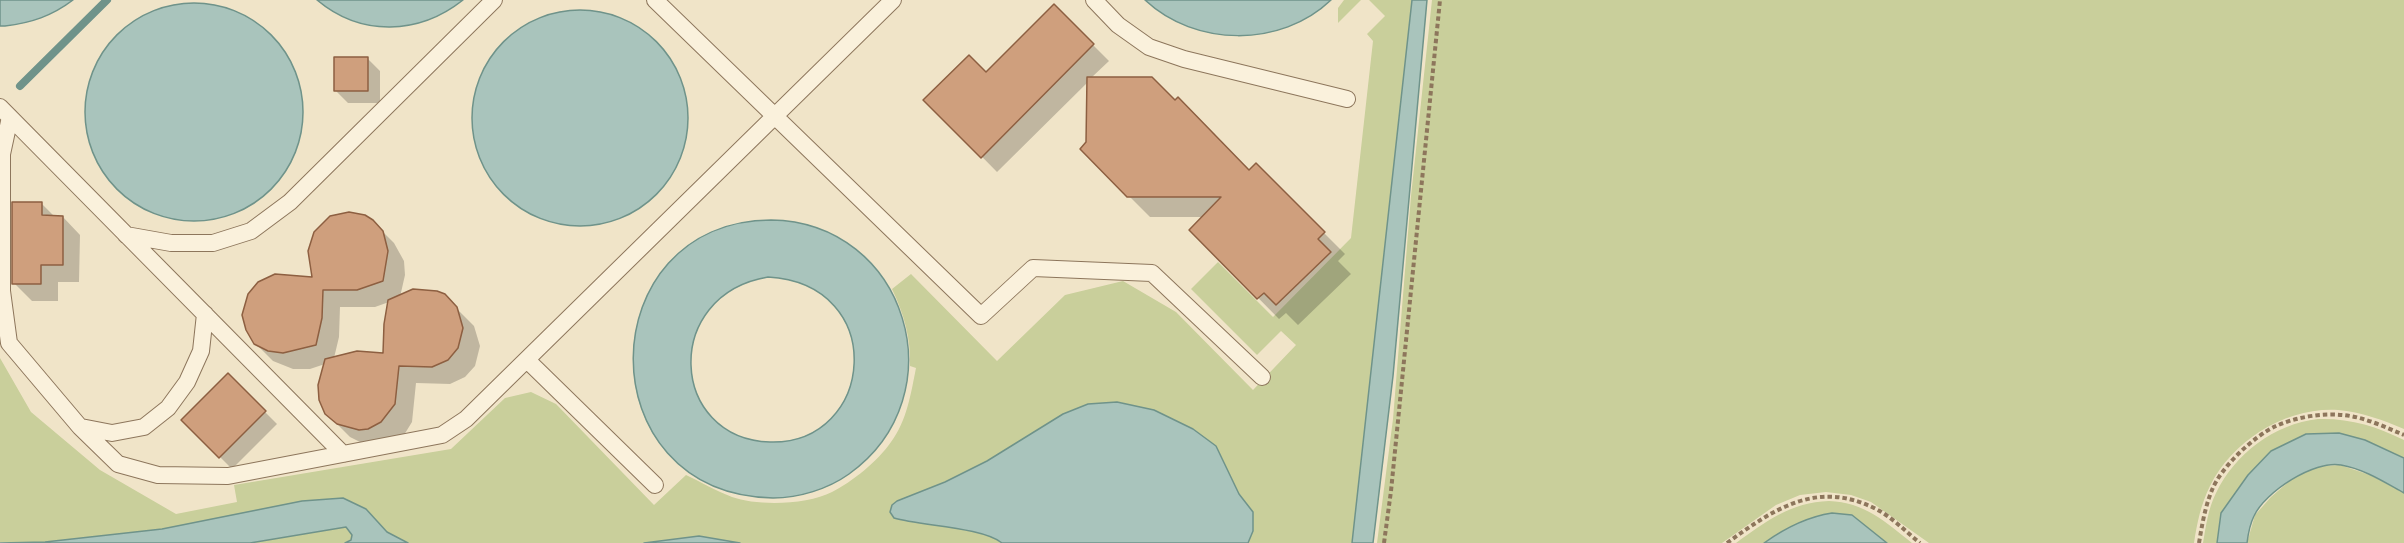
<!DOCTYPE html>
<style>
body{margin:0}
canvas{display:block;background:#f0e4c8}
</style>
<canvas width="2404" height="543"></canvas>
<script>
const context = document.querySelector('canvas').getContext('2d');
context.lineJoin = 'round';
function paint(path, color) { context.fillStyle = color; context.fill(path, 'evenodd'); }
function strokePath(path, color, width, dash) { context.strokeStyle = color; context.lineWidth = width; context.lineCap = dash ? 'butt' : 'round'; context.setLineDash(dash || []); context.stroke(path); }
paint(new Path2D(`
 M 1344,0 L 1361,0 L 1338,23 L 1338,8 Z
 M 1369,0 L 1412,0 L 1352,543 L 740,543 L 699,536 L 644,543 L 408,543 L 387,532 L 366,509 L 302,501 L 162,529 L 44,542 L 0,542 L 0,358 L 31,412 L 100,470 L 176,514 L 237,502 L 234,485 L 451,449 L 505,398 L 531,392 L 556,404 L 654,505 L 686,475 C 701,482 716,491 732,497 C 757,506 807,505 832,492 C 852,482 878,461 891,442 C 907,421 911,393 916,368 L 910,366 C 911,338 904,314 892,289 L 911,274 L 997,361 L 1065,295 L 1123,281 L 1176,312 L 1253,390 L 1296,345 L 1281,331 L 1257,355 L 1191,289 L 1218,262 L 1273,317 L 1351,238 L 1373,41 L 1367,34 L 1385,16 Z
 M 1432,0 L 2404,0 L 2404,429 C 2383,420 2361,412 2338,410 C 2286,407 2233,440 2210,486 C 2201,504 2197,523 2194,543 L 1929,543 L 1871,502 L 1851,495 L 1826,492 L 1800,495 L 1776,505 L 1722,543 L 1377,543 L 1393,419 L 1411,196 Z
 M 2318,419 C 2349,418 2376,426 2404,440 L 2404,458 L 2365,440 L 2221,512 L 2217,543 L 2203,543 C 2206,526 2208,509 2216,493 C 2235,454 2274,424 2318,419 Z
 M 2340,465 L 2370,475 L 2404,493 L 2404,543 L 2247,543 L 2255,515 L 2271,497 L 2293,478 L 2314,467 Z
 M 1829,501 C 1864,502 1886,522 1912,543 L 1887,543 L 1852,515 L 1791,526 L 1764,543 L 1736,543 C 1765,522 1791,502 1829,501 Z
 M 346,527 L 352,535 L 351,539 L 345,543 L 250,543 Z`), '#c9cf9b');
const water = new Path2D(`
 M 0,0 L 73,0 C 52,16 31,23 5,26 L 0,26 Z
 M 317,0 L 463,0 C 419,35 361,37 317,0 Z
 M 1145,0 L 1331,0 C 1281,48 1195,47 1145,0 Z
 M 1412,0 L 1427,0 L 1393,376 L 1373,543 L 1352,543 Z
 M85 112a109 109 0 1 1 218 0a109 109 0 1 1-218 0Z
 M472 118a108 108 0 1 1 216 0a108 108 0 1 1-216 0Z
 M 771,220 C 907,222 959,395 849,474 C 828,489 799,498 773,498 C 584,494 590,221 771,220 ZM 768,277 C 890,284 875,445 770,442 C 669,439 661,295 768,277 Z
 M 1117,402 L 1154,410 L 1193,429 L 1216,446 L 1239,494 L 1253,512 L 1253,531 L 1248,543 L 1002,543 C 982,527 921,526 894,518 L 890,512 L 892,505 L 897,501 L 945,482 L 987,461 L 1063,414 L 1088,404 Z
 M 2339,433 L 2365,440 L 2404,458 L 2404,493 C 2384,482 2364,469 2341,465 C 2314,460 2265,492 2254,516 C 2250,524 2248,535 2247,543 L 2217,543 L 2221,513 L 2248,475 L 2271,451 L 2306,434 Z
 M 343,498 L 366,509 L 387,532 L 408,543 L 345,543 L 351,540 L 352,535 L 346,527 L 250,543 L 0,543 L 45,542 L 162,529 L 302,501 Z
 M 1832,513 L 1852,515 L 1887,543 L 1764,543 C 1785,528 1806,517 1832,513 Z
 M 699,536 L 740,543 L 644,543 Z`);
paint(water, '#a9c4bc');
strokePath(water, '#6f938a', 1.5);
paint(new Path2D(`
 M 1054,6 L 1109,61 L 1091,78 L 1249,172 L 1256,165 L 1345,254 L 1338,261 L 1351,274 L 1298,325 L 1286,313 L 1279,319 L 1191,230 L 1203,217 L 1150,217 L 1082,149 L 1087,143 L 1088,82 L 997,172 L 926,100 L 986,74 Z
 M 368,59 L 380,71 L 380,103 L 348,103 L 335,90 Z
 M 41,203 L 55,217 L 63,217 L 80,235 L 79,282 L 58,282 L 58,301 L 32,301 L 14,283 Z
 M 331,217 L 376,225 L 394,243 L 404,261 L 405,275 L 400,297 L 414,291 L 427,290 L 444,296 L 474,326 L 480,346 L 475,366 L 465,377 L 450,384 L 416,383 L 412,422 L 404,435 L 370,447 L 350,437 L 332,419 L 325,364 L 310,369 L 293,369 L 273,361 L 255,343 L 313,279 L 311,245 L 320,226 ZM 389,302 L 384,355 L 334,358 L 339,337 L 340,307 L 375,307 Z
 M 228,375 L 277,424 L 232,469 L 183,420 Z`), '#0003');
strokePath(new Path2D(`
 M 20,86 L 107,0`), '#6f938a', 8);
const building = new Path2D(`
 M 1054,4 L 1094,44 L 981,158 L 923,100 L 969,55 L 986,72 Z
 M 334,57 L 368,57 L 368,91 L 334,91 Z
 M 1087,77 L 1152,77 L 1175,100 L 1178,97 L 1249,170 L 1256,163 L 1325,232 L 1318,239 L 1331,252 L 1276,305 L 1264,293 L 1257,299 L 1189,230 L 1221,197 L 1127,197 L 1080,149 L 1086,142 Z
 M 12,202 L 42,202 L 42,215 L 63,216 L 63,265 L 41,265 L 41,284 L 12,284 Z
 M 349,212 L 365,215 L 373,220 L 383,231 L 388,251 L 383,281 L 357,290 L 323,290 L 322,318 L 316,345 L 283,353 L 268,351 L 254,344 L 246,330 L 242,315 L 248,294 L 258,282 L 275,274 L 312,277 L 308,251 L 314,232 L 330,216 Z
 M 413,289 L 437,291 L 445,294 L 457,307 L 463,328 L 458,348 L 448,360 L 432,367 L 399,366 L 395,404 L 381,422 L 368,429 L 359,430 L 337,424 L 325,414 L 319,400 L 318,385 L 325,359 L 357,351 L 383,353 L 384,324 L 388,300 Z
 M 228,373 L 266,411 L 219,458 L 181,420 Z`);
paint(building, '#cf9f7d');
strokePath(building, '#8d5f41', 1.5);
const lane = new Path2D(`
 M 655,0 L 981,316 L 1033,268 L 1152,273 L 1262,377
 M 1094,0 L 1118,25 L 1149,47 L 1184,59 L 1347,99
 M 0,107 L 343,454
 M 10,117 L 2,154 L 2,291 L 9,343 L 80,427 L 118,464 L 158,475 L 228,476 L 442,435 L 466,419 L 893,0
 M 126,235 L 171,243 L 213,243 L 251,231 L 290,202 L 494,0
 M 527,360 L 655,485
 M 81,427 L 112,433 L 144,427 L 168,408 L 187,382 L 201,351 L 205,314`);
strokePath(lane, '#8d765c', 18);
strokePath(new Path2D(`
 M 1384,543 L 1391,491 L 1440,0
 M 1727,543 C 1774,509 1817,479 1876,509 C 1892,517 1906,532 1920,543
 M 2199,543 C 2202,525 2205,507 2212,490 C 2221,467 2254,436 2276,426 C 2296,417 2322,413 2343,415 C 2364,417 2385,427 2404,435`), '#8d765c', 4, [4.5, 3]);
strokePath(lane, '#faf1dc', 16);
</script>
